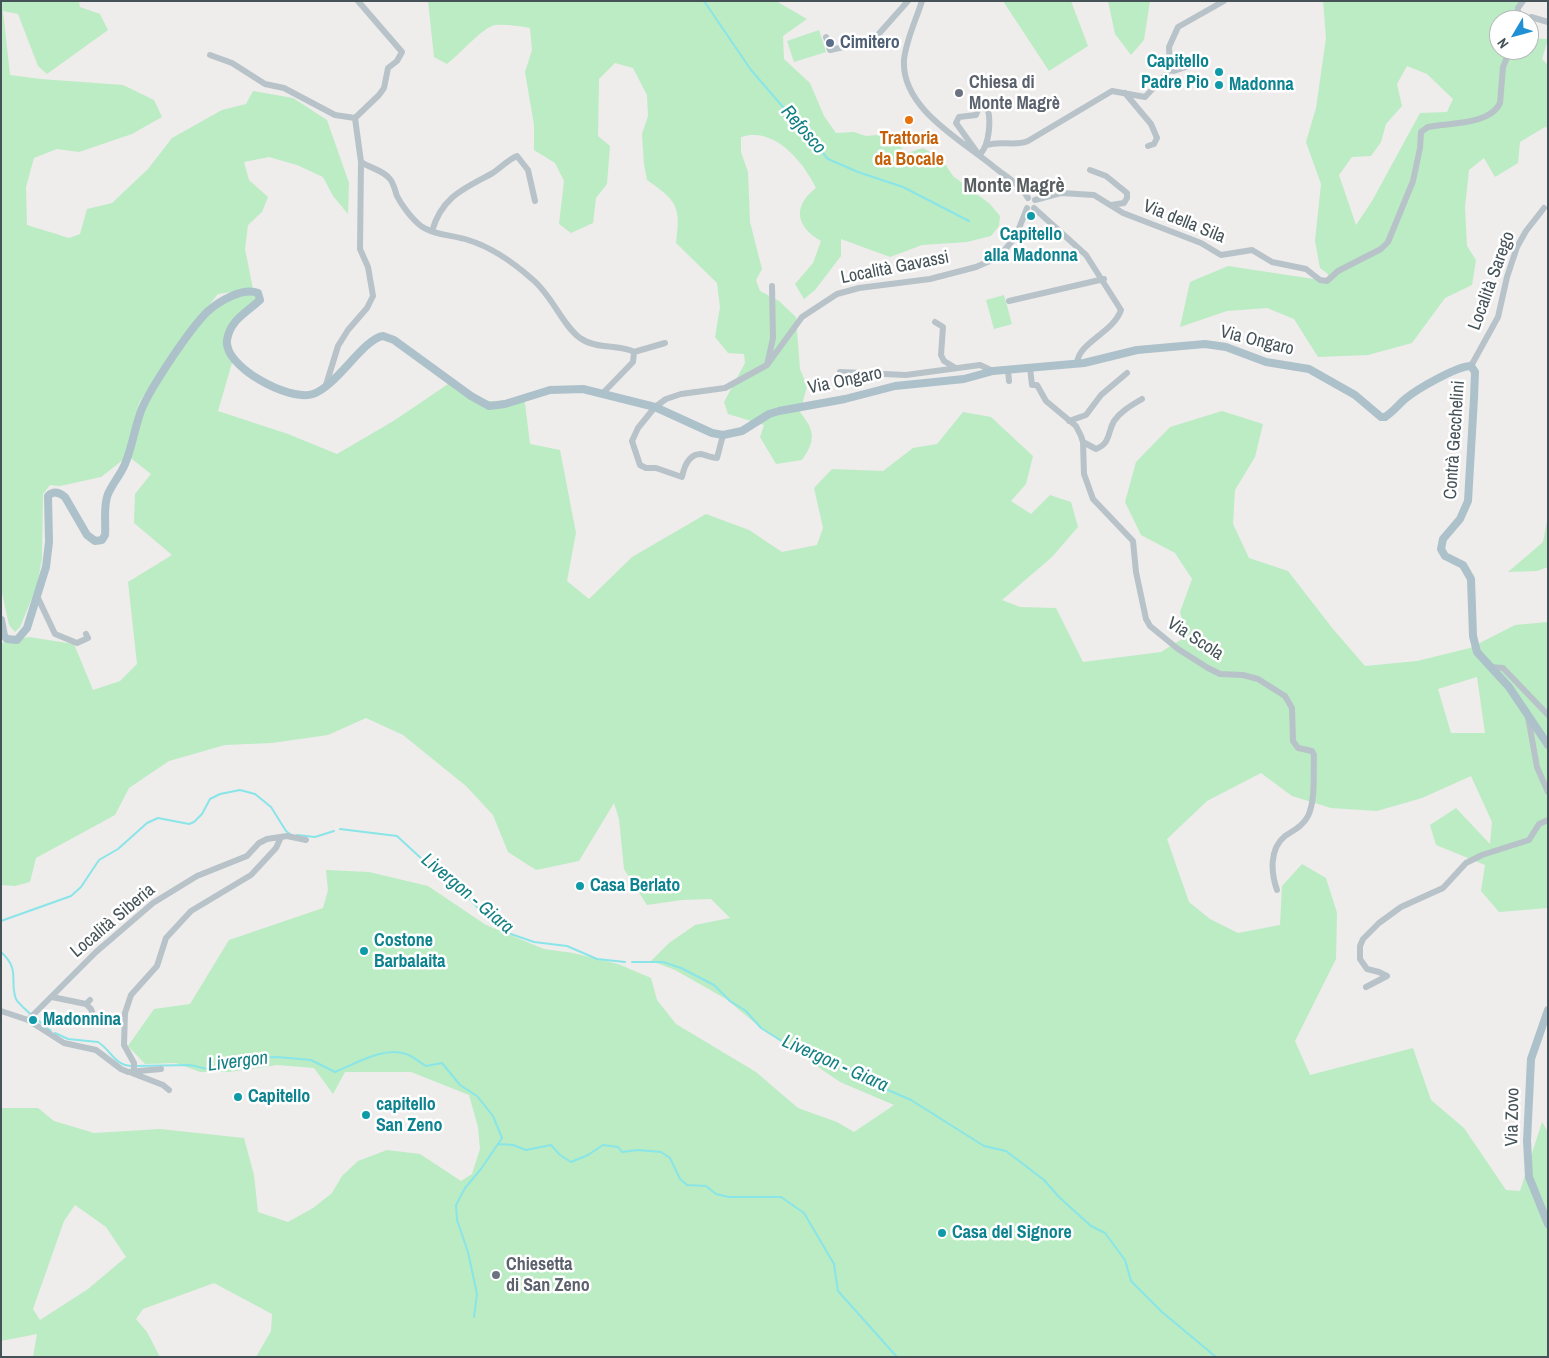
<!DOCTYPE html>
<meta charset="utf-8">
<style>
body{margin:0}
#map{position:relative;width:1549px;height:1358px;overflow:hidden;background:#efecec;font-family:"Archivo Narrow",sans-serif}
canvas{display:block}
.frame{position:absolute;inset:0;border:2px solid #455358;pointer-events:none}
.north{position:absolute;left:1489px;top:10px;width:50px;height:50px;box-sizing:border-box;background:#fff;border:1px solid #b5babc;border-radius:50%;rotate:233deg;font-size:14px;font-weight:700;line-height:20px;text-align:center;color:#455358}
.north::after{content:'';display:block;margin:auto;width:18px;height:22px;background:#2090d4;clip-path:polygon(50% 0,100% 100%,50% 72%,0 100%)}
</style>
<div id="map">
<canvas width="1549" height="1358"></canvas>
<div class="frame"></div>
<div class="north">N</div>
</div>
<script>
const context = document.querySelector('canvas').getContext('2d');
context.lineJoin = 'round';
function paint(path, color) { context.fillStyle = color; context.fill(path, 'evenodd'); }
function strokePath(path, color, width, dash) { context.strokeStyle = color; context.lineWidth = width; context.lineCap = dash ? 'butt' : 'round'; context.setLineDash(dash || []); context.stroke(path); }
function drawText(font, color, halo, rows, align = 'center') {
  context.font = font + ' "Archivo Narrow",sans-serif'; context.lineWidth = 5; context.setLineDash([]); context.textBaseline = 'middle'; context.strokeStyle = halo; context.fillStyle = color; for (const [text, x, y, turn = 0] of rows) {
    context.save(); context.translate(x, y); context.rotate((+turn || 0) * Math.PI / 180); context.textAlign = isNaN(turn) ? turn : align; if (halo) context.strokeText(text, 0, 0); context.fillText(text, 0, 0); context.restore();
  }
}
paint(new Path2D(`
 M 1,1 L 79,1 L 80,7 L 100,14 L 108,30 L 47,74 L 38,66 L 18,14 L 3,11 L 10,75 L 41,79 L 123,85 L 154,100 L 162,117 L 132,134 L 79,152 L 57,149 L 34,158 L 26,187 L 27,225 L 69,238 L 80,234 L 87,209 L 112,203 L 148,169 L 172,138 L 222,110 L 246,104 L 253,91 L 293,98 L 327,120 L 349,183 L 348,214 L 333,196 L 323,177 L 297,165 L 269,157 L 244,162 L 249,180 L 268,197 L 262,212 L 248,225 L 245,249 L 253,289 L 218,294 L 173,350 L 139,403 L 130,447 L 140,416 L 163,375 L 208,312 L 236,294 L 252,293 L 257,297 L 257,303 L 229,334 L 234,356 L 218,411 L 288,434 L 337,454 L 395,420 L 454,380 C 484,402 486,407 524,395 L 530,444 L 560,450 L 576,533 L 567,581 L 589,599 L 632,557 L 706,514 L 749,530 L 782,552 L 817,545 L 823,528 L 814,488 L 832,469 L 883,471 L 913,448 L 937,444 L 963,412 L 991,417 L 1033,456 L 1026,484 L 1011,501 L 1031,514 L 1050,495 L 1071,502 L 1078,527 L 1052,557 L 1002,600 L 1020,607 L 1056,608 L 1083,662 L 1161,652 L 1187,636 L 1180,612 L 1192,579 L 1175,553 L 1141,535 L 1125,502 L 1136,462 L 1170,427 L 1222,411 L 1263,424 L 1255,457 L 1235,490 L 1233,524 L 1249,558 L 1288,571 L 1333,629 L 1365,666 L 1417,661 L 1470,648 L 1515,625 L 1548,622 L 1548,908 L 1499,912 L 1481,891 L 1485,865 L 1436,845 L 1430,825 L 1456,808 L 1490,844 L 1492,822 L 1471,776 L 1422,798 L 1377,811 L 1331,808 L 1292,796 L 1261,773 L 1207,801 L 1167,839 L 1189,902 L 1210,919 L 1238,933 L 1280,925 L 1282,886 L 1302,864 L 1326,878 L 1337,913 L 1336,959 L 1295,1041 L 1310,1075 L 1413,1048 L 1431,1100 L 1464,1128 L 1506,1190 L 1520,1191 L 1542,1122 L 1548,1132 L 1548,1357 L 256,1357 L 271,1331 L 272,1314 L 214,1283 L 143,1309 L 136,1319 L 147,1332 L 160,1357 L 33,1357 L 37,1334 L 1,1341 L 1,1108 L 38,1108 L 54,1121 L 94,1133 L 160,1129 L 244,1138 L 254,1175 L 258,1212 L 288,1222 L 313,1208 L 332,1193 L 342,1176 L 358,1161 L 387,1150 L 420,1154 L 461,1181 L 472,1174 L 480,1149 L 478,1127 L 469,1095 L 411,1072 L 345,1072 L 333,1094 L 314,1068 L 277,1065 L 229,1072 L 200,1072 L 176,1063 L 145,1064 L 128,1046 L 154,1009 L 190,1004 L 229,940 L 323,908 L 328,890 L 326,870 L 369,872 L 428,886 L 486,925 L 544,949 L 573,953 L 618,964 L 651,978 L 657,1000 L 676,1024 L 756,1072 L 798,1108 L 837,1122 L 854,1132 L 894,1105 L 840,1082 L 761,1028 L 726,999 L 675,970 L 651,961 L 669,943 L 695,925 L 730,918 L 711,899 L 682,900 L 647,905 L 624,869 L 619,819 L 614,803 L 579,861 L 536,870 L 508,852 L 493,815 L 466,786 L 403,735 L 366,718 L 328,735 L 272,743 L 225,745 L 169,761 L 129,788 L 115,815 L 36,858 L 30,882 L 15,886 L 1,885 L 1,643 L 29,637 L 74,644 L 93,690 L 120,681 L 137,664 L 128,582 L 172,555 L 134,523 L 135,494 L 151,474 L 128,456 L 101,477 L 60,486 L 50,485 L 43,494 L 42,559 L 37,586 L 20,627 L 15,632 L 9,625 L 1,588 ZM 1477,677 L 1485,733 L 1451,733 L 1438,689 ZM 75,1205 L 106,1227 L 126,1257 L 88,1289 L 40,1320 L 33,1309 L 64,1221 Z
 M 428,1 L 776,1 L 807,19 L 783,36 L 784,59 L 810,83 L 824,116 L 836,133 L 854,132 L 866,136 L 888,134 L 907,153 L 923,148 L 941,158 L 953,176 L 990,204 L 1000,216 L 999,226 L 991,236 L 967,242 L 922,245 L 890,257 L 841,239 L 841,256 L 815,290 L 804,299 L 795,284 L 813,263 L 821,241 C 796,227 792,206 816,188 C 803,161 774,126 741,137 L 741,152 L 748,172 L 750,222 L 762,269 L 756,280 L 760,291 L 779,301 L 796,317 L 800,369 L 807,386 L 800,412 C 815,431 816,440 802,460 L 776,464 L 760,437 L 764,425 L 728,414 L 724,402 L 745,363 L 744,354 L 728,353 L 715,337 L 720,307 L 717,283 L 676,243 C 681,206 677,201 647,180 L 644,164 L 642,134 L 648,116 L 647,95 L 633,68 L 615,63 L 599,79 L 598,136 L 610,146 L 607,184 L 596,198 L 593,223 L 571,233 L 559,224 L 564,181 L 555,163 L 534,150 L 534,125 L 525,72 L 532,50 L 530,28 C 519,26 506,24 495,25 C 483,27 459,55 447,64 L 434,57 Z
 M 1003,1 L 1071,1 L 1088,46 L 1049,71 Z
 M 1108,1 L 1150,1 L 1144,40 L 1131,55 L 1115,34 Z
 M 1323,1 L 1522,1 L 1513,20 L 1499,20 L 1499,50 L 1529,50 L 1529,38 L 1548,39 L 1542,59 L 1548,65 L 1548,128 L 1545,127 L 1520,142 L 1518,163 L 1495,177 L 1484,158 L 1469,170 L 1465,207 L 1467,246 L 1476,260 L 1472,285 L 1445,298 L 1412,343 L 1368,355 L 1318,357 L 1294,319 L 1267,308 L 1227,311 L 1180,327 L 1190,282 L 1228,266 L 1327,281 L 1328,274 L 1320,268 L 1315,241 L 1321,184 L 1306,142 L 1316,108 L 1326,38 ZM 1407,66 L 1427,74 L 1453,99 L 1447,112 L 1420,113 L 1372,201 L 1356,225 L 1339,175 L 1352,157 L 1371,156 L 1381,142 L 1386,124 L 1402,106 L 1397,84 Z
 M 819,30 L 826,52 L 794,62 L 787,41 Z
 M 1004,295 L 1012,324 L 994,329 L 986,300 Z
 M 1548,516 L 1548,567 L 1537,571 L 1508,572 L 1543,542 Z`), '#bbecc4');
strokePath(new Path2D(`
 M 704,1 L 751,70 L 828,159 L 858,172 L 903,187 L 969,221
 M 340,829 L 397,836 L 424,861 L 450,878 L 480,910 L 508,933 L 534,942 L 567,946 L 597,959 L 625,962
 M 297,835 L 315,837 L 334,831
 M 1,921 L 71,896 L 81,887 L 99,860 L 118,849 L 147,823 L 158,818 L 189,824 L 194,822 L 202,814 L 210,799 L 220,794 L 240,790 L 255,794 L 271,807 L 286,831 L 290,834
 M 1,952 C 21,970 9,981 16,999 C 20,1007 43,1024 51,1031
 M 632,962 L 663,962 L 681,968 L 714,985 L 730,1001 L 746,1011 L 761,1028 L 791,1047 L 874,1079 L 888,1090 L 911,1100 L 984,1146 L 1006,1151 L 1044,1180 L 1059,1197 L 1091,1226 L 1105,1233 L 1125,1260 L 1131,1281 L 1162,1312 L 1216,1357
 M 55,1033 L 68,1039 L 98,1042 C 111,1050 114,1065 131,1066
 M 136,1066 L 190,1065 L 207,1069 L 248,1058 L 277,1057 L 311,1060 L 335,1072 C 355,1064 384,1046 406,1054 C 413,1056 419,1062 426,1066 L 442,1063 L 460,1085 L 477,1096 L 493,1116 L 502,1138 L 481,1169 L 465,1188 L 456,1205 L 457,1220 L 468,1252 L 477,1294 L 474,1317
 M 498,1144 L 513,1145 L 526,1150 L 551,1145 L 560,1155 L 571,1162 L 588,1155 L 603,1145 L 618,1147 L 622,1152 L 638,1150 L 661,1152 L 670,1158 L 680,1179 L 687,1185 L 706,1186 L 716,1194 L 729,1197 L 781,1197 L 804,1213 L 834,1264 L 838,1291 L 897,1357`), '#89e5e7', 2);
strokePath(new Path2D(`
 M 358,1 L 402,52 L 397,61 L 388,68 L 384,88 L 379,95 L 355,118 L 361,162 C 370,168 383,170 390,179 C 394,184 395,191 397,196 C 402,206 412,219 421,226 C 433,235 453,235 468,240 C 491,247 514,263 532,279 C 552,295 562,325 580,338 C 597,350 620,344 634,352
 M 922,1 C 916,20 906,40 904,60 C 901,109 963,141 994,167 C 1005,176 1021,185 1028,198
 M 1517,20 L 1518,8 L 1523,1
 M 1526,20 L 1531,17 L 1548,22
 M 826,37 L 830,50 L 867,42 L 876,37 L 908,1
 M 210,55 L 232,63 L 265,84 L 284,88 L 335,115 L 355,118
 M 1170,70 L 1174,71 L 1201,62
 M 1125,93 L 1151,124 L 1157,138 L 1154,144 L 1148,146
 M 981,102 L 984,102 C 993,113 990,146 979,155 L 956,123 L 959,117 L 976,115 Z
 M 987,145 C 1001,140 1014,147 1028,141 L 1112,91 L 1145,97 L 1170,70 L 1169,47 L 1178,27 L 1224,1
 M 1090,170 L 1106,176 L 1127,193 L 1127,198 L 1124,203 L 1111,205
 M 1035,200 L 1061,193 L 1094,195 L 1123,213 L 1201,243 L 1221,255 L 1252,250 L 1272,262 L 1306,269 L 1320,280 L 1327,281 L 1338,271 L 1381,249 L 1388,242 L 1413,181 L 1420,148 L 1421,132 L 1428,127 C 1449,123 1490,125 1500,103 L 1503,67 L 1510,50
 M 1034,208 L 1086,255 L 1121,310 C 1113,333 1079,342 1077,363
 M 432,231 C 442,197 463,189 491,174 C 500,169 507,160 517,156 L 528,170 L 535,201
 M 1009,301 L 1104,279
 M 935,322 L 943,327 L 941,355 L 944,361 L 954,367
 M 767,365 L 773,338 L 772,286
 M 1471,366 L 1498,317 L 1507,277 L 1517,247 L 1526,231 L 1544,208
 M 1030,368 L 1032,385 L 1037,385 L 1046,401 L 1076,426 L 1081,436 L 1083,442 L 1084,474 L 1093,499 L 1133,541 L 1136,572 L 1146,619 L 1150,626 L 1178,649 L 1208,668 L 1220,674 L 1243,675 L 1258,679 L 1285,696 L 1292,708 L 1293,741 L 1298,748 L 1312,751 L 1314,755 C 1313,773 1316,799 1308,816 C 1303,826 1294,830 1285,836 C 1269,849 1271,873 1277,890
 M 1008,370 L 1009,381
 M 840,372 L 906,375 L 980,365 L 993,371
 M 326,385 L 338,346 L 348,330 L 367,308 L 373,296 L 368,267 L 360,249 L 361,162
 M 602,394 L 633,362 L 634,352 L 665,343
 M 1069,421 L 1086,415 L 1101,395 L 1127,373
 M 723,435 L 717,458 C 711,458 706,455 701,454 C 688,454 684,467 682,477 L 656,468 L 646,468 L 640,465 L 632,441 L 638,428 L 655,407 L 666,399 L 681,394 L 725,388 L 767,365 L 802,317 L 837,294 L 859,288 L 930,279 L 976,267 L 999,257 L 1016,236 L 1027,208
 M 1083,442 L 1096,449 C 1111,443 1107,433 1114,421 C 1121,411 1132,405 1142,399
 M 38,598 L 55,634 L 77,643 L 88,638 L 86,634
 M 1491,667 L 1503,668 L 1548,715
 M 1528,717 L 1537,767 L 1548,792
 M 1366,987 L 1387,976 L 1379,972 L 1367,969 L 1360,959 L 1360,946 L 1363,939 L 1379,923 L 1401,907 L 1443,888 L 1466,863 L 1482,855 L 1529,840 L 1539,824 L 1548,820
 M 52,997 L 86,1004 L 90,1000
 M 86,1004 L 91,1009 L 95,1021
 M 1,1011 L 28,1020 L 64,1043 L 96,1050 L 121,1069 L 128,1072 L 161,1069
 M 28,1020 L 96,952 L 153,903 L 197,876 L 247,856 L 259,843 L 267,839 L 287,836 L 306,840
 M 134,1071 L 134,1063 L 124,1045 L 125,1013 L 131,995 L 157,966 L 166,938 L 191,911 L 251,875 L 276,848 L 281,837
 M 132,1073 L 163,1085 L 169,1090`), '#b7c3c8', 6);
strokePath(new Path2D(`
 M 1,620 L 4,636 L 7,639 L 17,640 L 27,628 L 46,567 L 49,542 L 48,496 C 54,490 60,493 65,497 L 87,535 L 95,541 L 102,540 L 105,535 C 106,522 103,506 108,494 C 113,483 121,474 125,464 C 133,445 135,424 143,406 C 154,383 189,330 207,312 C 219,301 243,287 258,293 L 260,300 C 247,312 230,320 227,340 C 223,366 289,402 313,394 C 337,386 363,339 383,336 L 394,340 L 471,396 L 489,406 L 505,404 L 550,390 L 583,389 L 655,407 L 712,433 L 723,435 L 742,431 L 769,414 L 779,411 L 845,399 L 895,386 L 964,379 L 993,371 L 1084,363 L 1137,350 L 1205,344 L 1226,347 L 1266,362 L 1309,369 L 1355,395 L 1381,417 L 1385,417 C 1393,412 1398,405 1405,399 C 1417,389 1457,366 1471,366 L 1475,372 L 1474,398 L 1468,501 L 1460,519 L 1443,539 L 1441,549 L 1445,556 L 1463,565 L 1471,579 L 1473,636 L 1477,652 L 1509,687 L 1548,745
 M 1548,1010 L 1531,1059 L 1527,1141 L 1529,1177 L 1548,1224`), '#acc1ca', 8);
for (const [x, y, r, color] of [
 [830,43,5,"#5c6f8a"],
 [1219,72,5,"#0f9aa8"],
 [1219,85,5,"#0f9aa8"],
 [959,93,5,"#6b7280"],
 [909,120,5,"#e8710a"],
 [1031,216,5,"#0f9aa8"],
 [580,886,5,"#0f9aa8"],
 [364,951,5,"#0f9aa8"],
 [33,1020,5,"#0f9aa8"],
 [238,1097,5,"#0f9aa8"],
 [366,1115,5,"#0f9aa8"],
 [942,1233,5,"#0f9aa8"],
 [496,1275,5,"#6b7280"]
]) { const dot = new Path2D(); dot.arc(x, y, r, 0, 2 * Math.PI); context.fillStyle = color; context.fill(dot); strokePath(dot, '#fff', 2); }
drawText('bold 18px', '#4e5e75', '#fff', [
 ["Cimitero",840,43]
], 'left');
drawText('bold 18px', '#0d838f', '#fff', [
 ["Capitello",1209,62,"right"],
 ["Padre Pio",1209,83,"right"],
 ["Madonna",1229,85],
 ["Capitello",1031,235,"center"],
 ["alla Madonna",1031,256,"center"],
 ["Casa Berlato",590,886],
 ["Costone",374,941],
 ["Barbalaita",374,962],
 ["Madonnina",43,1020],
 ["Capitello",248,1097],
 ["capitello",376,1105],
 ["San Zeno",376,1126],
 ["Casa del Signore",952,1233]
], 'left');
drawText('bold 18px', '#5b616d', '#fff', [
 ["Chiesa di",969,83],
 ["Monte Magrè",969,104],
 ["Chiesetta",506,1265],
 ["di San Zeno",506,1286]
], 'left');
drawText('bold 18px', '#c56008', '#fff', [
 ["Trattoria",909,139],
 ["da Bocale",909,160]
]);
drawText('18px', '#455358', '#fff', [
 ["Via della Sila",1184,222,22],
 ["Località Gavassi",895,268,-11],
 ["Località Sarego",1492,281,-70],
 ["Via Ongaro",1257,341,14],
 ["Via Ongaro",845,381,-12],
 ["Contrà Gecchelini",1455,440,-86],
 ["Via Scola",1195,639,33],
 ["Località Siberia",113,921,-40],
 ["Via Zovo",1513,1117,-89]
]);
drawText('italic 19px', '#127f82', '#fff', [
 ["Refosco",803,130,49],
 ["Livergon - Giara",467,894,40],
 ["Livergon",238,1062,-7],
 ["Livergon - Giara",835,1064,24]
]);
drawText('bold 20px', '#595e60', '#fff', [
 ["Monte Magrè",1014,187]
]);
</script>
